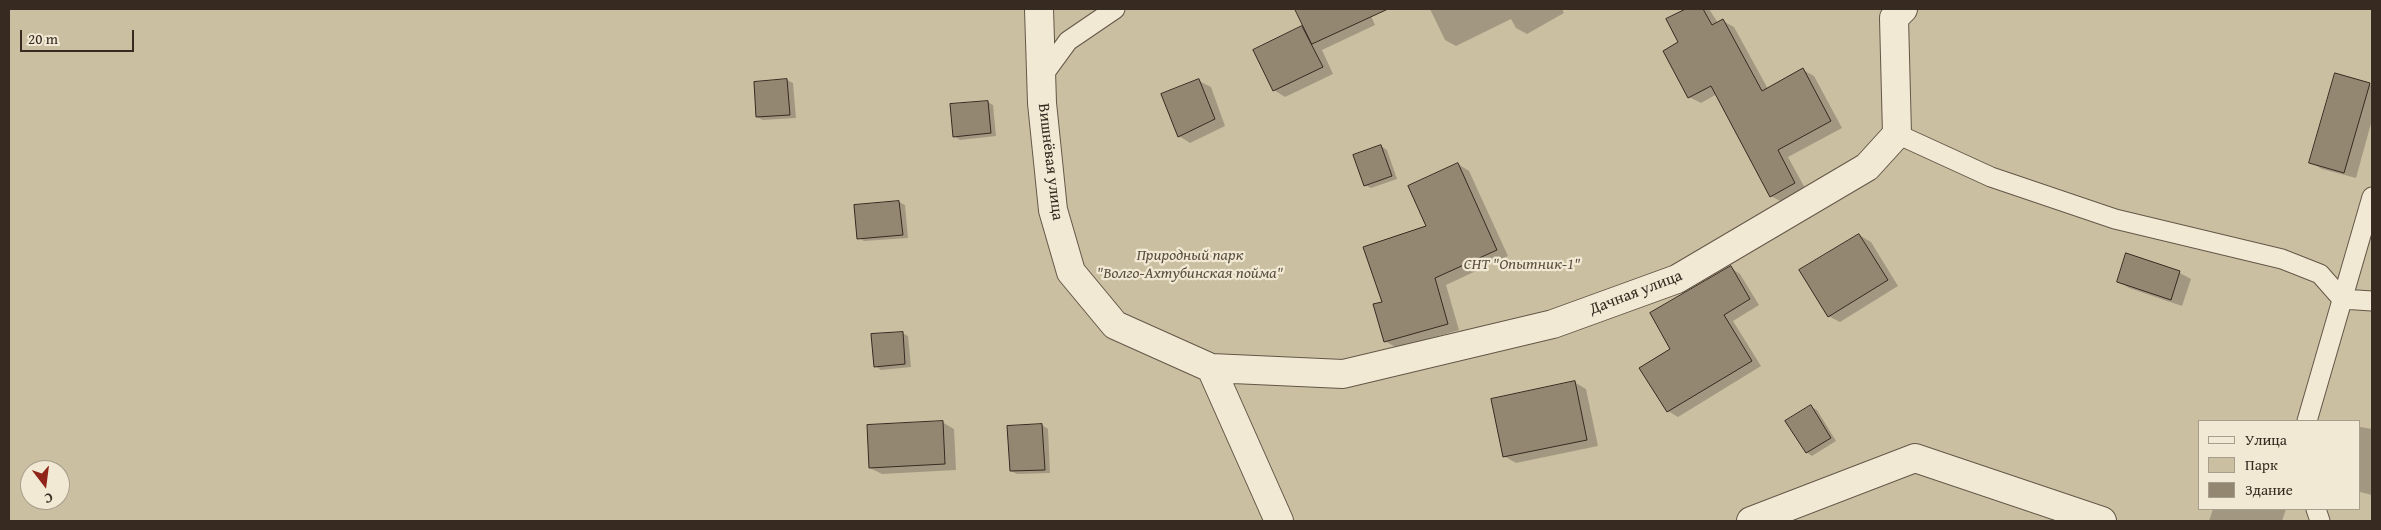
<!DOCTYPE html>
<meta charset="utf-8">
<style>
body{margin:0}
#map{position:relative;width:2381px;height:530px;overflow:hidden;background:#e9ddbc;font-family:"Gentium Book Plus",serif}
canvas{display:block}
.frame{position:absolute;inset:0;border:10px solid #372a21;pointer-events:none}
.legend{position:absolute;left:2198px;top:420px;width:162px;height:90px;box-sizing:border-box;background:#f1e9d3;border:1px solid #a79d8c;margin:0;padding:6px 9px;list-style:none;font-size:15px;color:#372a21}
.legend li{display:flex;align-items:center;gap:10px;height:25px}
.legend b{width:25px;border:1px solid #a79d8c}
.north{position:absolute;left:20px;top:460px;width:50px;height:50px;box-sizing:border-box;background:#f1e9d3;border:1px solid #a79d8c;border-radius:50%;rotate:165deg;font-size:14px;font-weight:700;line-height:20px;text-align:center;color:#372a21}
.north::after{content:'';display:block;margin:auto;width:18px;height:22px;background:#8f2418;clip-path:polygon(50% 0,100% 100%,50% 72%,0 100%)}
.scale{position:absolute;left:20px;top:30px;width:114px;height:22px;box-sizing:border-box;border:2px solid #372a21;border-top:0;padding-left:6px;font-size:15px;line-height:18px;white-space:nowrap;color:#372a21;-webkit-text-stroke:4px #f1e9d3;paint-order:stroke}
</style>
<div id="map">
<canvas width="2381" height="530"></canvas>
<div class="frame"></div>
<ul class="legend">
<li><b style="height:6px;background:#f1e9d3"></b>Улица</li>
<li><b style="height:14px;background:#cbbfa2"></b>Парк</li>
<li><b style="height:14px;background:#948772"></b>Здание</li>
</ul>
<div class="north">С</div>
<div class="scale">20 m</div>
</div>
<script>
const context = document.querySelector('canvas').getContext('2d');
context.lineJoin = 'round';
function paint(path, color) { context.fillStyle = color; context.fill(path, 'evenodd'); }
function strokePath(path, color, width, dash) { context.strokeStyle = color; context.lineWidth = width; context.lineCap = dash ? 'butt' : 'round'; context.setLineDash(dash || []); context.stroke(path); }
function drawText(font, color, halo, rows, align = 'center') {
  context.font = font + ' "Gentium Book Plus",serif'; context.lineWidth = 4.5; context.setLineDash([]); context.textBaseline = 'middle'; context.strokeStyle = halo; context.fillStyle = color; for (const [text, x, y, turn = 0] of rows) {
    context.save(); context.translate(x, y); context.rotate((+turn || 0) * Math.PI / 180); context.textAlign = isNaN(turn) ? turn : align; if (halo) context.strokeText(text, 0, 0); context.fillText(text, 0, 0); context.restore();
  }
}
paint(new Path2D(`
 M 9,9 L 2372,9 L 2372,521 L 9,521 ZM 2200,421 L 2360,421 L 2360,509 L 2200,509 ZM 30,470 L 60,470 L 60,500 L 30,500 Z`), '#cbbfa2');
paint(new Path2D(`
 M 1297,9 L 1368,9 L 1375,25 L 1322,50 L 1333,74 L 1285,97 L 1274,90 L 1302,27 L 1306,29 Z
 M 1430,9 L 1562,9 L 1564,13 L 1527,34 L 1516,28 L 1511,19 L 1456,46 L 1445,40 Z
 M 1688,9 L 1709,9 L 1718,23 L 1723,21 L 1734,27 L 1768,89 L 1803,70 L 1814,76 L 1842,128 L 1788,157 L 1806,190 L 1782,202 L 1771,196 L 1717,94 L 1701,103 L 1689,97 L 1680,43 L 1668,20 Z
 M 787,80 L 793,83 L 796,118 L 763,120 L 757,117 Z
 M 1199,81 L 1211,87 L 1225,126 L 1190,143 L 1179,136 Z
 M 2369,84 L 2372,86 L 2372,120 L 2356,178 L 2322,169 L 2310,162 Z
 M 988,102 L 993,105 L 996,136 L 960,140 L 954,136 Z
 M 1381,146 L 1387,150 L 1397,179 L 1371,188 L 1365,185 Z
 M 1458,164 L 1469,171 L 1508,256 L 1446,285 L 1459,330 L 1397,348 L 1385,341 L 1383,303 L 1428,227 Z
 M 899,202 L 905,205 L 908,238 L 864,241 L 859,238 Z
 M 1859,235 L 1871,242 L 1898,286 L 1840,322 L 1828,316 Z
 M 2127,255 L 2180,273 L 2191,279 L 2182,306 L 2129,288 L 2118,281 Z
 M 1731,268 L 1740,274 L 1759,305 L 1733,321 L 1761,366 L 1678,417 L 1668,411 Z
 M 902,333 L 908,336 L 911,367 L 881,370 L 875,366 Z
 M 1574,382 L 1586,389 L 1598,446 L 1516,463 L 1504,456 Z
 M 1811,407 L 1817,410 L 1836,441 L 1812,456 L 1806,452 Z
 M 942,422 L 954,429 L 956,470 L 882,474 L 870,468 Z
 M 1042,425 L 1048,429 L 1050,473 L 1017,474 L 1011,471 Z
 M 2360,427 L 2372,429 L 2372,495 L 2360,492 Z
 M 2213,509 L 2286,509 L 2282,521 L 2209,521 Z`), '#0003');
const building = new Path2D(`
 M 1295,9 L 1388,9 L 1312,44 Z
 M 1686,9 L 1703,9 L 1712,25 L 1723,19 L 1762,91 L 1803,68 L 1831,121 L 1778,150 L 1795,183 L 1770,197 L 1711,86 L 1688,98 L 1663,51 L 1678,42 L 1666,19 Z
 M 1302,26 L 1323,67 L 1273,91 L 1253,50 Z
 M 2335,73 L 2370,83 L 2344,173 L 2309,163 Z
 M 787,79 L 790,115 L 756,117 L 754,82 Z
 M 1199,79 L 1215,119 L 1178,137 L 1161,94 Z
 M 988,101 L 991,133 L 953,137 L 950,104 Z
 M 1381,145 L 1392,176 L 1364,186 L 1353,155 Z
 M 1458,163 L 1497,250 L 1435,278 L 1448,324 L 1384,342 L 1373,304 L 1382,302 L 1363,247 L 1426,226 L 1408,186 Z
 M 899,201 L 903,235 L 857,239 L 854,205 Z
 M 1859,234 L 1888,280 L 1828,317 L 1799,270 Z
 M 2126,253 L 2180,271 L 2171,300 L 2117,282 Z
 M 1731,266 L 1750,299 L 1724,315 L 1752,361 L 1667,412 L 1639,368 L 1670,349 L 1650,313 Z
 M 903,332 L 905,364 L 874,367 L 871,334 Z
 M 1575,381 L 1587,440 L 1503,457 L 1491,399 Z
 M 1811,405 L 1831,438 L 1806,453 L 1785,421 Z
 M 943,421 L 945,464 L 869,468 L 867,425 Z
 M 1042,424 L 1045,470 L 1010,471 L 1007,426 Z`);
paint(building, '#948772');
strokePath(building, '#372a21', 1);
const service = new Path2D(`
 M 1041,78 L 1068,41 L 1115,9
 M 1897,134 L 1991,177 L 2115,219 L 2282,259 L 2320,274 L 2342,299 L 2372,301
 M 2307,421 L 2372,197
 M 2316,509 L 2320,521`);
const minor = new Path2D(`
 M 1039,9 L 1042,103 L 1053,210 L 1071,272 L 1115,325 L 1211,368 L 1279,521
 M 1211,368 L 1343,374 L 1553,324 L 1677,279 L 1867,167 L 1897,134 L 1894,18 L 1903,9
 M 1751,521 L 1915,458 L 2102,521`);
strokePath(service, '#645748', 21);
strokePath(minor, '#645748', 30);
strokePath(service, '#f1e9d3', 19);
strokePath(minor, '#f1e9d3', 28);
drawText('16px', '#372a21', '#f1e9d3', [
 ["Вишнёвая улица",1050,162,83],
 ["Дачная улица",1636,293,-21]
]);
drawText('italic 16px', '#5c4f41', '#f1e9d3', [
 ["Природный парк",1190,256],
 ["\"Волго-Ахтубинская пойма\"",1190,274],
 ["СНТ \"Опытник-1\"",1522,265]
]);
</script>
